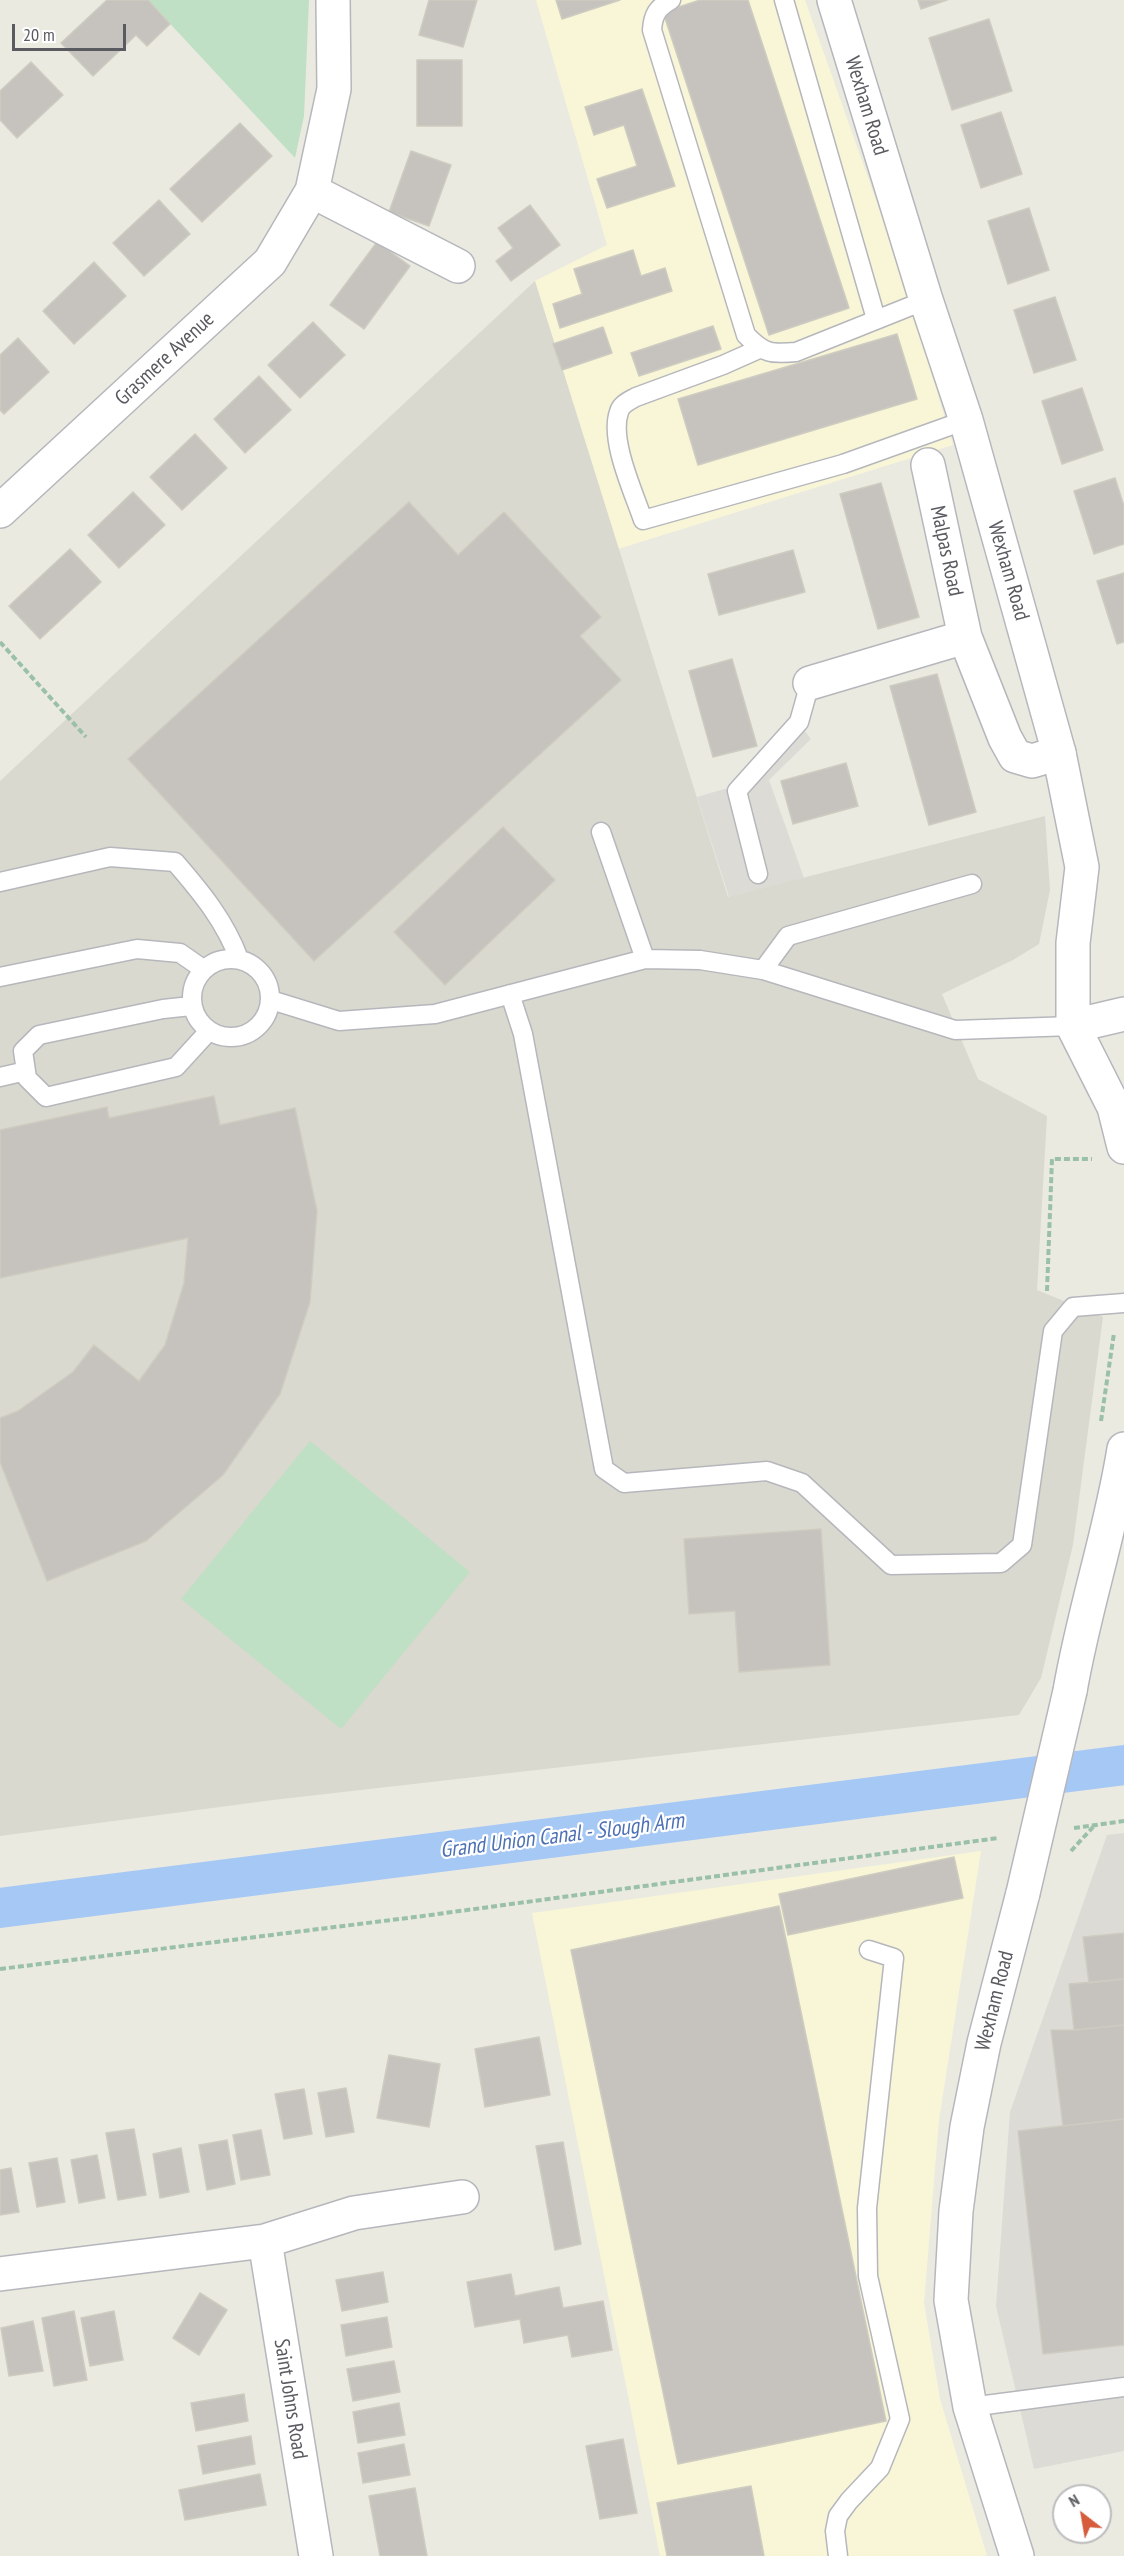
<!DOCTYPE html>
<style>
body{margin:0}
#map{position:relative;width:1124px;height:2556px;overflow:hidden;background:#eaeae1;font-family:"PT Sans Narrow",sans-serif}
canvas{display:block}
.north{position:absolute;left:1052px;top:2484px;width:60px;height:60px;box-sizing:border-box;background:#fff;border:2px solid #bdbdbf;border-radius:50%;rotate:329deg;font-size:16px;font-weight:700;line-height:24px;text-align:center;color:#595b60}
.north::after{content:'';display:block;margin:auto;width:21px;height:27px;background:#d55d3c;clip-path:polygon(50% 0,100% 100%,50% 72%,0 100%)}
.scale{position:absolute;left:12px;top:24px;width:114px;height:27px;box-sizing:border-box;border:3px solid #595b60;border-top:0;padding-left:8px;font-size:18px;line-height:21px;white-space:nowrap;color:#595b60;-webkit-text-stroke:4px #fff;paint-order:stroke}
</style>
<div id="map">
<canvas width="1124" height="2556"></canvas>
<div class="north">N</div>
<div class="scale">20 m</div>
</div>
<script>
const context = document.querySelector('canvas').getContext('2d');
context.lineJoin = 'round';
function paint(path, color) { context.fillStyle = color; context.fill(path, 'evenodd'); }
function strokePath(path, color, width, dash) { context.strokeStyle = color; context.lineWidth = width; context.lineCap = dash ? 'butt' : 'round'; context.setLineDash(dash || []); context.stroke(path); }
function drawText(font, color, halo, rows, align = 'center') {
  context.font = font + ' "PT Sans Narrow",sans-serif'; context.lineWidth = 4.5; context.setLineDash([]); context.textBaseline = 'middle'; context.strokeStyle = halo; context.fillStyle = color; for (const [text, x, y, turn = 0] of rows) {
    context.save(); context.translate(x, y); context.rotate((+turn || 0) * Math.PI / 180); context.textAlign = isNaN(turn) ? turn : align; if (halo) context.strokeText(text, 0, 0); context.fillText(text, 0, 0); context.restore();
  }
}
paint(new Path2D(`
 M 536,0 L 805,0 L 899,265 L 953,445 L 618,549 L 535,281 L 607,245 Z
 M 981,1851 L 939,2120 L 924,2303 L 940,2399 L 987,2556 L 660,2556 L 532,1913 Z`), '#f9f6d7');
paint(new Path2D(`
 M 801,726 L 811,739 L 769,780 L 804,878 L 729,897 L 697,797 L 738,785 Z
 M 1124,1833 L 1124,2451 L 1034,2469 L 996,2306 L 1010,2112 L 1107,1835 Z`), '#dcdbd5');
paint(new Path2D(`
 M 535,281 L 728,897 L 1045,816 L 1050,890 L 1039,944 L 1013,960 L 942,994 L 978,1079 L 1047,1116 L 1037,1290 L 1103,1317 L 1073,1545 L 1041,1678 L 1019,1715 L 273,1800 L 0,1836 L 0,781 Z`), '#dad9cf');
paint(new Path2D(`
 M 148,0 L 309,0 L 304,116 L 295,158 Z
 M 310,1441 L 470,1572 L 341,1729 L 181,1599 Z`), '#bfe0c4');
strokePath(new Path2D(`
 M 0,1908 L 1124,1765`), '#a6c8f5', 40);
const building = new Path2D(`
 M 107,0 L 148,0 L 170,24 L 147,46 L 136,35 L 93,76 L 61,43 Z
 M 429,0 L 477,0 L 463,47 L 419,35 Z
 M 556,0 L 620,0 L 562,19 Z
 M 700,0 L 748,0 L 849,308 L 769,335 L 663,12 Z
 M 918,0 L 947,0 L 921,9 Z
 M 989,19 L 1012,91 L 952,110 L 929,38 Z
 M 417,60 L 462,60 L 462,126 L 417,126 Z
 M 31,62 L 63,95 L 17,138 L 0,120 L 0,91 Z
 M 642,89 L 675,186 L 607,208 L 597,179 L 637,166 L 624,125 L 594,135 L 585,107 Z
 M 1001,112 L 1022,174 L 981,188 L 961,125 Z
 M 240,123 L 272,156 L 202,222 L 170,189 Z
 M 411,151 L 451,165 L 429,226 L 389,212 Z
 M 159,200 L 190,234 L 144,276 L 113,243 Z
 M 530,205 L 560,245 L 511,281 L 496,261 L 513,248 L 498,228 Z
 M 1029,208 L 1049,270 L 1008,284 L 988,221 Z
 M 377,242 L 410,266 L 364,329 L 330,305 Z
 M 633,250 L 641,276 L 665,268 L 672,291 L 560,328 L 553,304 L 582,294 L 574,269 Z
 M 94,262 L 126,296 L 74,344 L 43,311 Z
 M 1055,297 L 1076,360 L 1034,373 L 1014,310 Z
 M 313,322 L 345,355 L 300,398 L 268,365 Z
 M 713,326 L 721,349 L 639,376 L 631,353 Z
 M 603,327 L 612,353 L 562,370 L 553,344 Z
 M 897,334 L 917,399 L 698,465 L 678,399 Z
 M 18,338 L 49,372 L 4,414 L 0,410 L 0,355 Z
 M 259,376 L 291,410 L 245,453 L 214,419 Z
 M 1082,388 L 1103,450 L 1062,464 L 1042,401 Z
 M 195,434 L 227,468 L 182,510 L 150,477 Z
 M 1115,478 L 1124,506 L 1124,544 L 1094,554 L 1074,491 Z
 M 881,483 L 919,617 L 878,629 L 840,494 Z
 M 133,492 L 165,525 L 119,568 L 88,535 Z
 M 409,502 L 458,555 L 504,512 L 601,617 L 580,636 L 621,680 L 314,961 L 128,759 Z
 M 70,549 L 101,582 L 40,639 L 9,606 Z
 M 793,550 L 805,592 L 719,615 L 708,574 Z
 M 1124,573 L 1124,642 L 1117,644 L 1097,581 Z
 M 732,659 L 757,746 L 713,757 L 689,671 Z
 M 937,674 L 976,812 L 929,825 L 890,686 Z
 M 846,763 L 858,806 L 793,824 L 781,781 Z
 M 503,827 L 555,880 L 445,985 L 394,932 Z
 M 214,1096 L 220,1125 L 295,1108 L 317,1211 L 310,1302 L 280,1394 L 223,1475 L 146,1541 L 47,1581 L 0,1462 L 0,1418 L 18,1411 L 73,1372 L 94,1345 L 139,1381 L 165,1345 L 184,1283 L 188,1238 L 0,1278 L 0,1130 L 107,1107 L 109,1118 Z
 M 821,1529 L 830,1665 L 739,1672 L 735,1611 L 689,1614 L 684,1539 Z
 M 954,1857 L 963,1898 L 788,1935 L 779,1894 Z
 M 779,1906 L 886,2421 L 678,2464 L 571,1950 Z
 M 1124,1933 L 1124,1979 L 1089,1983 L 1083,1937 Z
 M 1124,1979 L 1124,2025 L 1074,2030 L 1069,1984 Z
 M 1124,2025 L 1124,2119 L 1063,2126 L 1051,2030 L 1074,2030 Z
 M 539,2037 L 550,2095 L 485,2107 L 475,2049 Z
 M 389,2055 L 440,2064 L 429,2127 L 377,2118 Z
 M 346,2088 L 354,2132 L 326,2137 L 318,2093 Z
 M 304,2089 L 312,2134 L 284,2139 L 275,2094 Z
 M 1124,2119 L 1124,2345 L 1043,2354 L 1018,2131 Z
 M 134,2129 L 146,2195 L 118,2200 L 106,2133 Z
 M 261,2130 L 270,2175 L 241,2180 L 233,2135 Z
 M 227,2140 L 235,2184 L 207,2190 L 199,2145 Z
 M 563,2142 L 581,2244 L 555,2250 L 536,2146 Z
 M 181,2148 L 189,2192 L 160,2198 L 153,2154 Z
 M 97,2155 L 105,2198 L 79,2203 L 71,2160 Z
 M 57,2158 L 65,2202 L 37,2207 L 29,2163 Z
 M 11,2168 L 19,2212 L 0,2215 L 0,2170 Z
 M 383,2272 L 388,2302 L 342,2311 L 336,2280 Z
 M 511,2274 L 515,2296 L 559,2287 L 563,2308 L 603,2301 L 612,2350 L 572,2357 L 568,2335 L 524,2343 L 520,2319 L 475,2327 L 467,2282 Z
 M 200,2293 L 227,2310 L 199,2355 L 173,2338 Z
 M 74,2311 L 87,2380 L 54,2386 L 42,2318 Z
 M 114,2311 L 123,2360 L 90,2366 L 81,2318 Z
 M 387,2317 L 392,2347 L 346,2356 L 341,2325 Z
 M 33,2321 L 43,2371 L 9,2376 L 1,2328 Z
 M 394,2361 L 400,2392 L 353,2401 L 347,2369 Z
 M 244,2394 L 248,2421 L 196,2431 L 191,2403 Z
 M 399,2403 L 405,2435 L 358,2443 L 353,2412 Z
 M 251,2436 L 255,2464 L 203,2474 L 198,2446 Z
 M 623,2439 L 637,2513 L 600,2519 L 586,2446 Z
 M 404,2444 L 410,2475 L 363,2483 L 358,2453 Z
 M 260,2474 L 266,2505 L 185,2520 L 179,2490 Z
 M 751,2486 L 764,2556 L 667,2556 L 657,2503 Z
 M 415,2488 L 427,2556 L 380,2556 L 369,2496 Z`);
paint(building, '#c6c3be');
strokePath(building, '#ceccc0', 1.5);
const service = new Path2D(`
 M 671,0 C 657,8 653,15 652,30 L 746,335 C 764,354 771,354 796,352 L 926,300
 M 784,0 L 876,319
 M 759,349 L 723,365 L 636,397 C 629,401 621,404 619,412 C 609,440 634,493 643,520 L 843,464 L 966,420
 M 601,832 L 645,959
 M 758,874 L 737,791 L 799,722 L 810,683
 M 0,882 L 110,857 L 175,862 C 201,892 225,921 239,959
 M192 998a39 39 0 1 1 78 0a39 39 0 1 1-78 0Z
 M 763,970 L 788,936 L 972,884
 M 0,977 L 137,949 L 180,953 L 203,969
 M 510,994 L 523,1034 L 604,1469 L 624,1483 L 767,1471 L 802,1483 L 891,1565 L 1001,1563 L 1022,1545 L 1053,1331 L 1073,1307 L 1124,1303
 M 271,1000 L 339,1021 L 435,1014 L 645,959 L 700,960 L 763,970 L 955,1030 L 1073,1026
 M 191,1006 L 163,1009 L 39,1035 L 23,1051 L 27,1078 L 46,1097 L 176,1067 L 208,1032
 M 0,1077 L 26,1071
 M 970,2407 L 1124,2387
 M 838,2556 L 835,2531 L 838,2516 L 849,2501 L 880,2468 L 900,2419 L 868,2276 L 867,2208 L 894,1958 L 869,1950`);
const minor = new Path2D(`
 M 312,191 L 458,266
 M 928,465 L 965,637 L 1005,738 L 1015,756 L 1032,761 L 1059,753
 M 0,511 L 270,262 L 312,191 L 334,89 L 333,0
 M 810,683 L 965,637
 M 1073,1026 L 1124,1014
 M 265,2241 L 316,2556
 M 0,2274 L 265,2241 L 354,2213 L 462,2197`);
const tertiary = new Path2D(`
 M 834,0 L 926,300 L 966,420 L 1059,753 L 1082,867 L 1073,943 L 1073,1026 L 1114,1107 L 1124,1147
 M 1070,1691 C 1084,1609 1111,1531 1124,1449
 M 1017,2556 L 970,2407 L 951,2300 L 956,2211 L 967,2127 L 984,2043 L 1023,1893`);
strokePath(service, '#b6b7bc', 21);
strokePath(minor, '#b6b7bc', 36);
strokePath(tertiary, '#b6b7bc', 36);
strokePath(new Path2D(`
 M 0,642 L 86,737
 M 1047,1291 L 1052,1159 L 1092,1159
 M 1101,1421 L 1114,1333
 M 1074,1828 L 1124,1821
 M 1071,1851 L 1094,1826
 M 0,1969 L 423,1916 L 998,1838`), '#9ac0a9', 4, [6, 3]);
strokePath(service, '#fff', 18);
strokePath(minor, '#fff', 33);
strokePath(tertiary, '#fff', 33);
const tertiaryBridge = new Path2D(`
 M 1023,1893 L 1070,1691`);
strokePath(tertiaryBridge, '#b6b7bc', 36, []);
strokePath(tertiaryBridge, '#fff', 33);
drawText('21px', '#595b60', '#fff', [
 ["Wexham Road",866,106,73],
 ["Grasmere Avenue",165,359,-43],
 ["Malpas Road",946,551,78],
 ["Wexham Road",1008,571,74],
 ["Wexham Road",995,2001,-76],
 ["Saint Johns Road",290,2399,81]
]);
drawText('italic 22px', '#4d71b4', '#fff', [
 ["Grand Union Canal - Slough Arm",562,1836,-7]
]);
</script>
